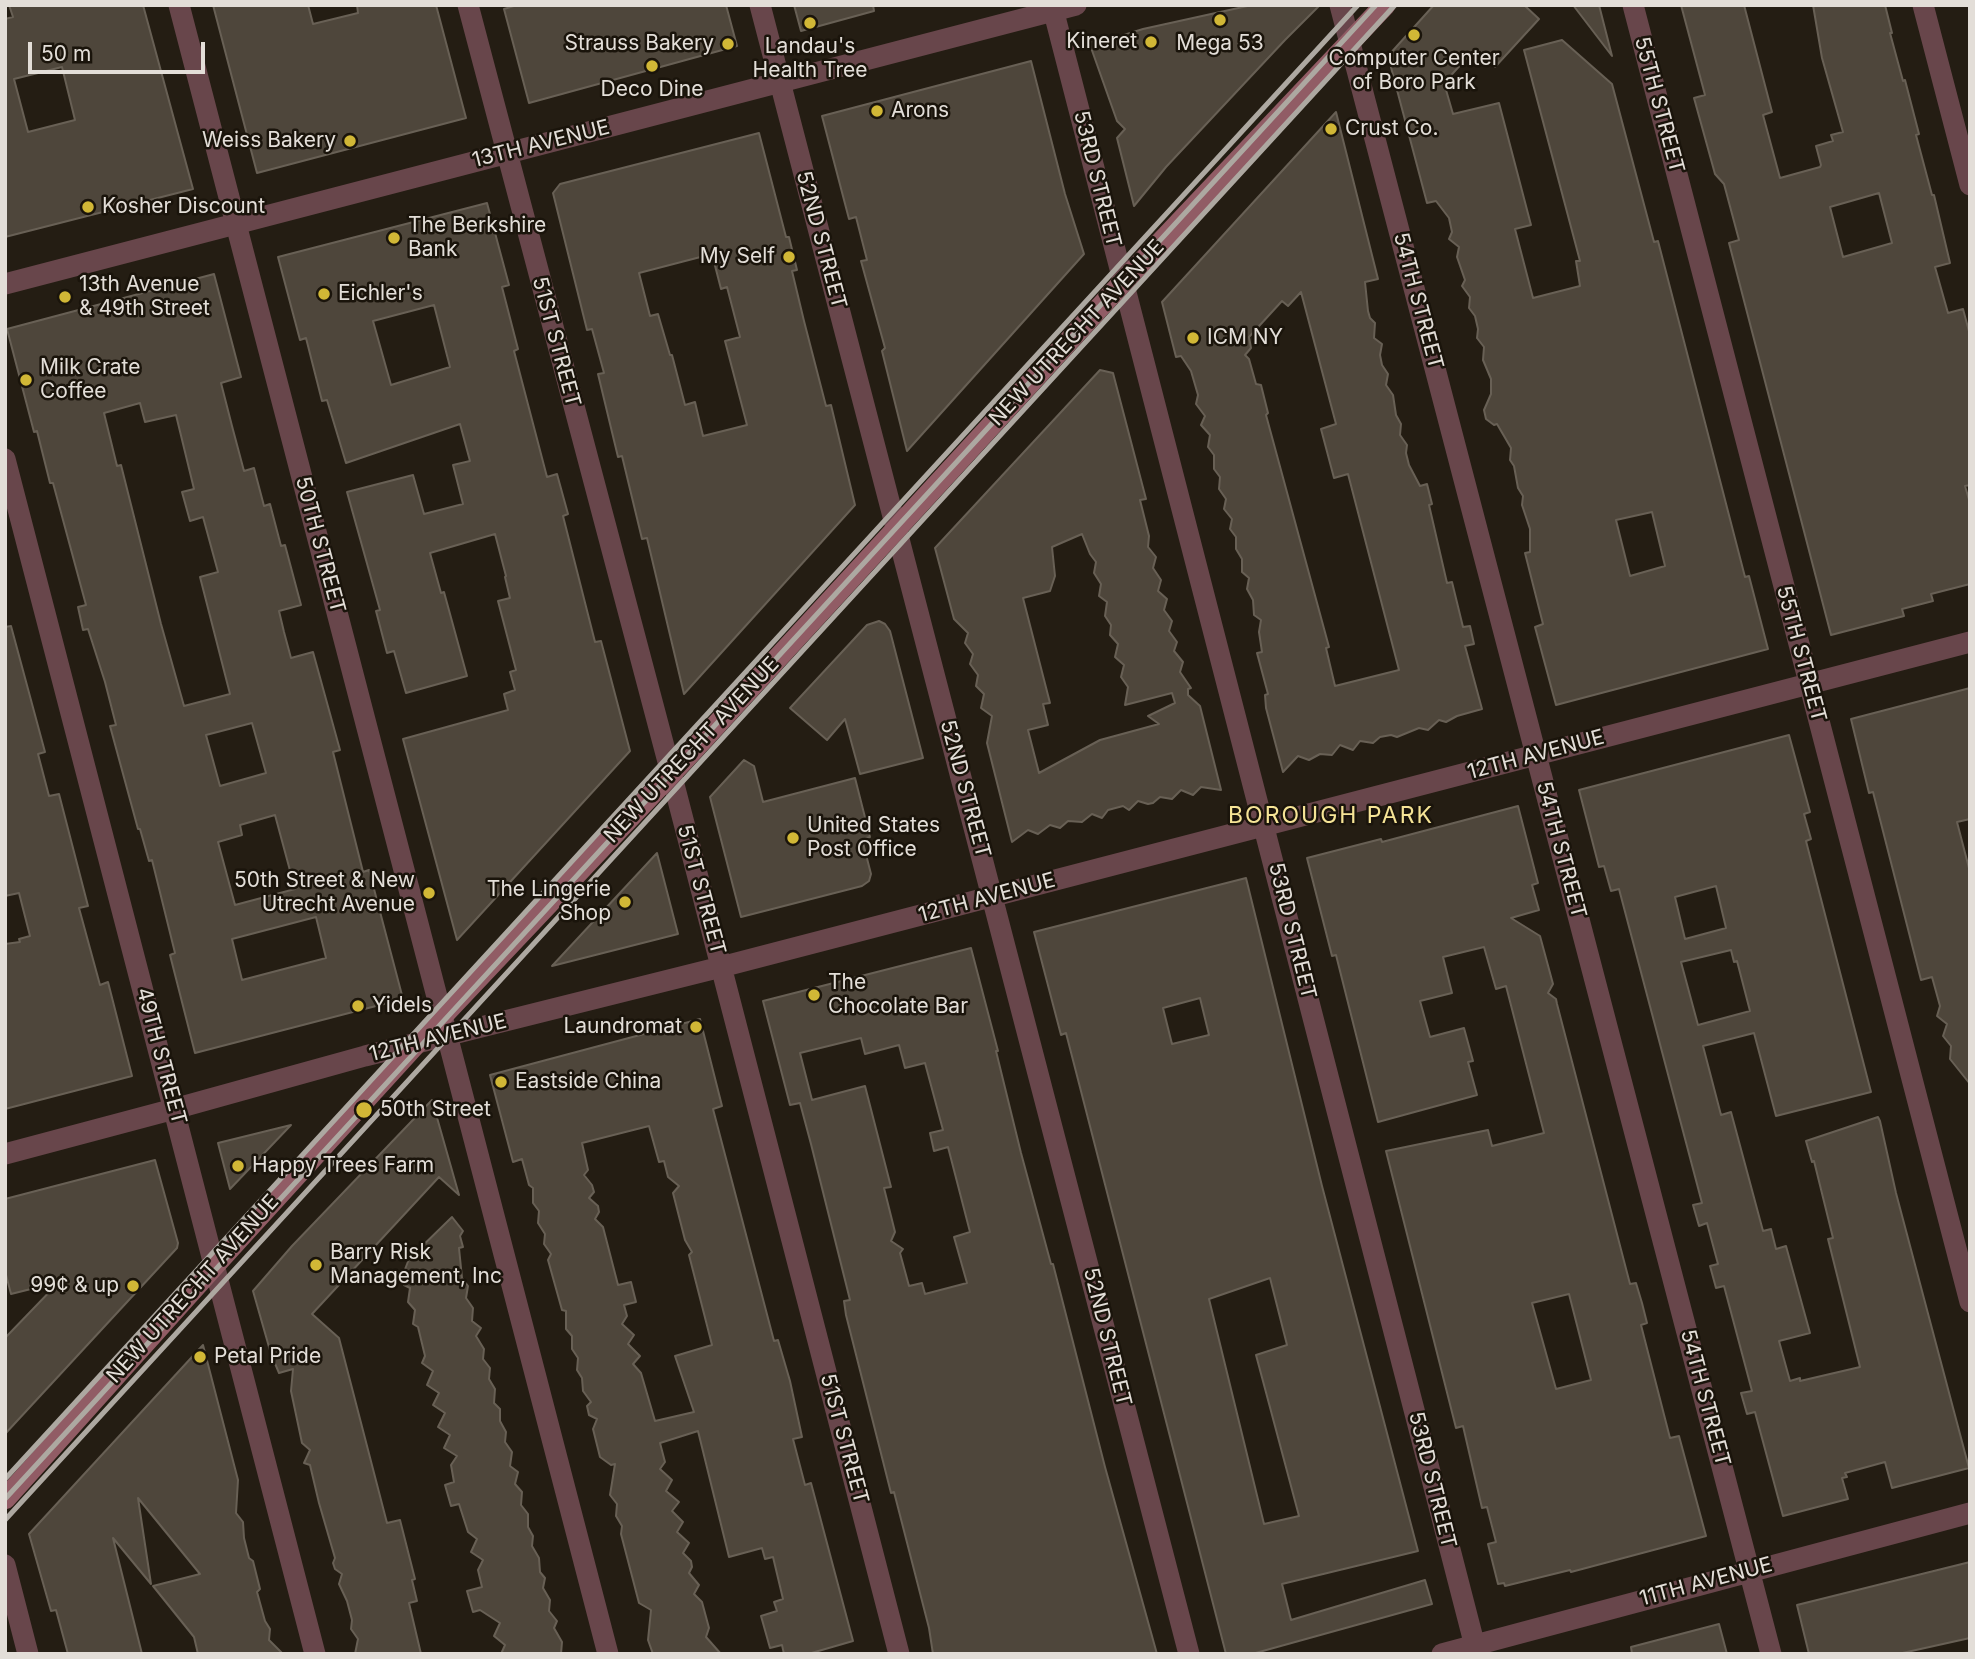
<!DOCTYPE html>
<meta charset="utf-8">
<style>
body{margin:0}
#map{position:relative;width:1975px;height:1659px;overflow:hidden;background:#241d13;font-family:Inter,sans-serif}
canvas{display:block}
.frame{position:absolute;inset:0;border:7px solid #e3ded8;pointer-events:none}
.scale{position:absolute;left:28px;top:42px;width:177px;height:32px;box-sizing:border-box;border:4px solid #e3ded8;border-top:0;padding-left:9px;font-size:21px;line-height:24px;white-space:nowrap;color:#e3ded8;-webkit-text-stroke:5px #1a140b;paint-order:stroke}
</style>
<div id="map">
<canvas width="1975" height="1659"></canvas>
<div class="frame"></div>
<div class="scale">50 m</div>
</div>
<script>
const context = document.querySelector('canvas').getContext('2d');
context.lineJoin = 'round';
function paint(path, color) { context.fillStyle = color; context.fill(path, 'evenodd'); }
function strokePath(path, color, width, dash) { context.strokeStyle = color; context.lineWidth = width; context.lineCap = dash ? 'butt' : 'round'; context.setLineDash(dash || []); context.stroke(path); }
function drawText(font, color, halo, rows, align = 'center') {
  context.font = font + ' Inter,sans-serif'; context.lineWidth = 5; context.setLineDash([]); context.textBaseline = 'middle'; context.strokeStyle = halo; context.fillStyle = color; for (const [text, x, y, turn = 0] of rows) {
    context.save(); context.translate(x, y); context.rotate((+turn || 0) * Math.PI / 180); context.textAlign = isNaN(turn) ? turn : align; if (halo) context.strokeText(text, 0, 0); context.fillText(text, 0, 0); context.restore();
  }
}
const building = new Path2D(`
 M 9,5 L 143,5 L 193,189 L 5,237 L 5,19 L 13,17 ZM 62,67 L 75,120 L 28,132 L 14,79 Z
 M 213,5 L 308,5 L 313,24 L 358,13 L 357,5 L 436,5 L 466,118 L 257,173 Z
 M 517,5 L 726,5 L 737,46 L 529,103 L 504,9 Z
 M 794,5 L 873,5 L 874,11 L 801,31 Z
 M 1252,5 L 1320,5 L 1285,40 L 1166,167 L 1134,206 L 1117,138 L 1125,129 L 1117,121 L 1089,42 L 1114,38 L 1143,29 Z
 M 1434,5 L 1524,5 L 1539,19 L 1495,67 L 1475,49 L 1444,83 L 1453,114 L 1499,103 L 1531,225 L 1515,229 L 1533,298 L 1580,286 L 1576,261 L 1580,261 L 1524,50 L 1562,40 L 1612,84 L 1654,242 L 1658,241 L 1745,577 L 1749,576 L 1768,649 L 1556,705 L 1535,627 L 1543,624 L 1525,553 L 1530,552 L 1530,529 L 1522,505 L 1523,496 L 1518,488 L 1514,466 L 1510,460 L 1511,448 L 1497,424 L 1494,425 L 1486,419 L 1484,410 L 1491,394 L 1491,379 L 1483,360 L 1484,347 L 1477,338 L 1478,329 L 1475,316 L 1469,308 L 1470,297 L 1462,286 L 1465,280 L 1457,257 L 1459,247 L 1449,239 L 1452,232 L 1449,218 L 1436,201 L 1427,203 L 1388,56 ZM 1652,512 L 1665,566 L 1630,576 L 1616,520 Z
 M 1573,5 L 1599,5 L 1612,56 Z
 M 1681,5 L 1744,5 L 1772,112 L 1763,115 L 1780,178 L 1820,167 L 1821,165 L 1816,146 L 1833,141 L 1831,135 L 1843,132 L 1822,58 L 1813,5 L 1885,5 L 1892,33 L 1890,33 L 1903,81 L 1905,80 L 1919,134 L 1916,135 L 1932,195 L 1934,195 L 1950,263 L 1935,267 L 1948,313 L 1963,309 L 1970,335 L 1970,485 L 1965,486 L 1970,503 L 1970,584 L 1931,594 L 1933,601 L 1902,609 L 1904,616 L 1831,635 L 1729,243 L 1739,240 L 1724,184 L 1715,174 L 1694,98 L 1705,95 ZM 1879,193 L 1892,243 L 1843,257 L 1830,207 Z
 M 1031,61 L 1065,194 L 1084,254 L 907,451 L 882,351 L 885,348 L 861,261 L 867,260 L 856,217 L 849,219 L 822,116 Z
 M 1336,112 L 1378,279 L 1365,282 L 1368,311 L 1370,318 L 1375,323 L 1374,338 L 1382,344 L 1380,355 L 1382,365 L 1388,374 L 1386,385 L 1393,395 L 1396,415 L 1401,424 L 1400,435 L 1407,445 L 1406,453 L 1409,465 L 1420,486 L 1427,484 L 1432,504 L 1429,505 L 1447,583 L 1452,582 L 1463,627 L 1470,626 L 1474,644 L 1465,646 L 1482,709 L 1457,716 L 1446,722 L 1439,720 L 1428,730 L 1419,728 L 1397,737 L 1391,735 L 1380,737 L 1373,743 L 1360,741 L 1353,750 L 1340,745 L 1332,755 L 1320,754 L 1309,760 L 1298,756 L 1283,772 L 1266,708 L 1265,695 L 1268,694 L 1257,653 L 1262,652 L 1259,632 L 1261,620 L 1254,615 L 1253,600 L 1247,589 L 1249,578 L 1242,572 L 1242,559 L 1236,549 L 1236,537 L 1230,529 L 1232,519 L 1224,509 L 1226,499 L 1219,489 L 1220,477 L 1214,469 L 1214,455 L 1208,447 L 1210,435 L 1201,425 L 1205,416 L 1196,404 L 1198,395 L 1191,371 L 1181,356 L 1176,357 L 1162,302 ZM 1301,292 L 1336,424 L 1321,429 L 1334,478 L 1348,474 L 1399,670 L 1335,686 L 1326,648 L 1329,647 L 1266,415 L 1268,413 L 1261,385 L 1256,384 L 1249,359 L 1245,355 L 1251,348 L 1249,337 L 1282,301 L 1288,306 Z
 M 759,133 L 786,237 L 789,237 L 797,270 L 792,271 L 804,321 L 826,406 L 831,405 L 855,505 L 684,694 L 647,538 L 642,539 L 622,456 L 618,457 L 598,374 L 604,373 L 592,329 L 587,330 L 553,193 L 560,184 ZM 712,254 L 721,289 L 727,287 L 740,337 L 725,341 L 747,425 L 703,436 L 695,402 L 685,405 L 672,355 L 670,355 L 658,314 L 650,316 L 639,273 Z
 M 487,203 L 509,285 L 502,287 L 518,349 L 514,351 L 547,477 L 557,474 L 568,514 L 563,516 L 595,642 L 601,641 L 630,751 L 457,940 L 403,739 L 508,710 L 504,694 L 515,690 L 510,672 L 516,670 L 498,601 L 510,598 L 505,577 L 506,576 L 495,534 L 430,553 L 441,593 L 444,592 L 467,676 L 406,693 L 394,651 L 387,653 L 376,611 L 380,610 L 347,492 L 413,475 L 424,514 L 463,504 L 453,465 L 470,461 L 460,424 L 346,463 L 327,400 L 322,401 L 306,338 L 300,340 L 278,257 ZM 434,305 L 450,367 L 391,385 L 373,321 Z
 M 214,274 L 241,377 L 221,383 L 232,426 L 244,471 L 254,468 L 264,506 L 270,504 L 281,546 L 285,545 L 301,605 L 279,611 L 284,632 L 291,658 L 313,652 L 340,750 L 333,752 L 363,872 L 369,870 L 403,999 L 195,1053 L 170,955 L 175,953 L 152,860 L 149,861 L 140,829 L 138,829 L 110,726 L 116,725 L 105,682 L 88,629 L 83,630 L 78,607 L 86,605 L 53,483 L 50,483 L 37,431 L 34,432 L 7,329 ZM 140,403 L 145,422 L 176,415 L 194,489 L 182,492 L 190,521 L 203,517 L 218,572 L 200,577 L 230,694 L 184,706 L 161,624 L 121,465 L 117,466 L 104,413 ZM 252,723 L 266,773 L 220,786 L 206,735 ZM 275,815 L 295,889 L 235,905 L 218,842 L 242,835 L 240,825 ZM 316,917 L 326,958 L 242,980 L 232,939 Z
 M 1100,370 L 1113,373 L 1146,499 L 1140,500 L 1149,536 L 1148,547 L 1156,557 L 1153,568 L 1161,580 L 1158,591 L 1167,599 L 1164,610 L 1172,621 L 1169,631 L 1177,642 L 1174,651 L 1183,662 L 1180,672 L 1191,688 L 1188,689 L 1188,695 L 1200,706 L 1221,790 L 1201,787 L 1193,795 L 1181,790 L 1172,799 L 1160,797 L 1153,803 L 1148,804 L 1138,801 L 1129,810 L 1123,806 L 1108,810 L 1102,818 L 1092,814 L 1082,822 L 1068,821 L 1060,828 L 1050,825 L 1038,834 L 1028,830 L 1012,842 L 987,743 L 992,716 L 981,708 L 984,694 L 976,686 L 978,675 L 970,664 L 973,654 L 965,643 L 968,633 L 954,619 L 935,548 ZM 1082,534 L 1090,554 L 1096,562 L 1094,573 L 1101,584 L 1099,596 L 1107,602 L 1105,616 L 1111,625 L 1110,635 L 1118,644 L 1115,657 L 1124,665 L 1121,677 L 1128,687 L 1125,705 L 1172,693 L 1175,703 L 1148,716 L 1159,724 L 1100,740 L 1039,773 L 1028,730 L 1048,725 L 1043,704 L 1050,703 L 1023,598 L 1050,591 L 1055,576 L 1052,547 Z
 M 879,621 L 885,624 L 890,631 L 923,758 L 860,774 L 845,719 L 827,740 L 790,708 L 867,625 Z
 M 11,626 L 45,752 L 38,754 L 49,796 L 59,794 L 88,906 L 79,908 L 100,985 L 108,982 L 132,1076 L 5,1109 L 5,944 L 20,942 L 19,939 L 30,936 L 19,893 L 5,896 L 5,627 Z
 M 1970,688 L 1970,819 L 1957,822 L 1970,872 L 1970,1084 L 1950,1059 L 1951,1046 L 1943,1036 L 1947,1024 L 1937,1016 L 1940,1006 L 1932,977 L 1921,980 L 1873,792 L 1869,793 L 1851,719 Z
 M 1789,735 L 1810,812 L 1804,814 L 1811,839 L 1806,841 L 1871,1092 L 1776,1116 L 1754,1033 L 1703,1046 L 1721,1115 L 1731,1112 L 1763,1231 L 1771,1229 L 1776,1249 L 1786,1246 L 1810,1333 L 1779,1341 L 1790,1381 L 1800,1378 L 1800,1381 L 1860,1367 L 1828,1239 L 1833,1238 L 1814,1161 L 1812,1162 L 1806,1141 L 1878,1117 L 1880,1121 L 1896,1193 L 1969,1468 L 1892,1488 L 1885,1462 L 1845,1473 L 1847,1477 L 1842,1478 L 1848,1499 L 1783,1516 L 1755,1412 L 1747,1414 L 1741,1393 L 1752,1391 L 1724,1286 L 1716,1288 L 1710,1266 L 1718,1264 L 1707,1223 L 1699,1226 L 1693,1205 L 1702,1203 L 1619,889 L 1611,891 L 1604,866 L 1599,867 L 1579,790 ZM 1716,886 L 1726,928 L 1685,939 L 1675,897 ZM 1731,950 L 1734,962 L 1737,961 L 1750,1011 L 1698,1025 L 1681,962 Z
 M 744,760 L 754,766 L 763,802 L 855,778 L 870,837 L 862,839 L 871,874 L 869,881 L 862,886 L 741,917 L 710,797 Z
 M 1518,806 L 1538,883 L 1532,885 L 1539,910 L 1511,918 L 1540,936 L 1553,984 L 1548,993 L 1556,999 L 1557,1004 L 1630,1284 L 1636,1283 L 1642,1303 L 1647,1323 L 1641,1325 L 1670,1438 L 1679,1436 L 1706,1536 L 1571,1572 L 1570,1570 L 1505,1586 L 1504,1583 L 1498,1584 L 1488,1544 L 1496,1542 L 1487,1507 L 1482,1508 L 1463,1426 L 1456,1428 L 1386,1151 L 1488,1130 L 1492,1146 L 1544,1133 L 1506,986 L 1496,989 L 1484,947 L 1443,957 L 1452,993 L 1420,1001 L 1430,1037 L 1464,1028 L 1473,1061 L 1468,1062 L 1477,1095 L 1378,1122 L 1336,955 L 1332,956 L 1307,858 L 1381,839 L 1382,842 ZM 1569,1294 L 1591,1380 L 1556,1389 L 1532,1303 Z
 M 657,853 L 678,934 L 552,966 Z
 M 1246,878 L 1322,1186 L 1418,1551 L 1282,1584 L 1291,1620 L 1425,1580 L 1432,1604 L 1252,1654 L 1226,1654 L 1066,1033 L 1061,1035 L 1034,932 ZM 1200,998 L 1209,1035 L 1172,1044 L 1163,1008 ZM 1270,1278 L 1287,1345 L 1256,1355 L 1299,1516 L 1264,1524 L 1209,1299 Z
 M 971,948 L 998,1051 L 996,1051 L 1021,1153 L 1051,1264 L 1053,1264 L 1105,1467 L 1157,1654 L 933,1654 L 929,1628 L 894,1492 L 891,1493 L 846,1315 L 844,1301 L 850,1300 L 811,1144 L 800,1103 L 790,1105 L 763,1001 ZM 861,1038 L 865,1054 L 899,1045 L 905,1068 L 925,1063 L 943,1130 L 930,1133 L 934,1151 L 948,1147 L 970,1232 L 954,1237 L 967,1283 L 925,1294 L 922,1283 L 909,1286 L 900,1253 L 903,1249 L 891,1241 L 895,1232 L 884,1188 L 891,1187 L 865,1086 L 812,1100 L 800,1053 Z
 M 700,1019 L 722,1106 L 713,1109 L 774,1341 L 778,1340 L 790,1381 L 802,1437 L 793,1439 L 805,1485 L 811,1483 L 853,1641 L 808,1654 L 784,1654 L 782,1645 L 770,1648 L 761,1616 L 777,1611 L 774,1602 L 783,1599 L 773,1557 L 765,1559 L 762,1548 L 729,1557 L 698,1431 L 660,1443 L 665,1462 L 660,1469 L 672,1480 L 666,1491 L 679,1502 L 672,1511 L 683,1522 L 677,1532 L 689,1543 L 683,1553 L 691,1561 L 692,1567 L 689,1573 L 699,1585 L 694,1594 L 702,1602 L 709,1628 L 706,1637 L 721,1654 L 653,1654 L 648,1640 L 651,1610 L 639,1603 L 621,1534 L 622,1526 L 616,1516 L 617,1504 L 610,1495 L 615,1464 L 611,1465 L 600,1457 L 593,1429 L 597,1419 L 589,1415 L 587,1406 L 591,1402 L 583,1391 L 582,1378 L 577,1370 L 578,1358 L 572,1349 L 572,1336 L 566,1329 L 566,1311 L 562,1310 L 548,1260 L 551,1254 L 544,1244 L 545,1234 L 538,1223 L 539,1211 L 533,1203 L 533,1188 L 529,1185 L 522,1159 L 513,1162 L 490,1075 ZM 649,1126 L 659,1162 L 664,1161 L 668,1177 L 679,1186 L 673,1193 L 685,1240 L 692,1252 L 689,1255 L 712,1345 L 675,1356 L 694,1412 L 655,1421 L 641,1373 L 633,1364 L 640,1356 L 628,1344 L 634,1335 L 622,1324 L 627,1316 L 624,1305 L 636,1302 L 631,1282 L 618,1285 L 603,1227 L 595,1219 L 599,1212 L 598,1206 L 589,1198 L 594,1192 L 592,1185 L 584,1175 L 588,1170 L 582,1143 Z
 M 432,1100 L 459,1195 L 439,1177 L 312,1314 L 339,1338 L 387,1523 L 400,1520 L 415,1579 L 412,1580 L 417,1601 L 409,1603 L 421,1654 L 355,1654 L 358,1639 L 351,1629 L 352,1620 L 347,1601 L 339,1584 L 342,1574 L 335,1569 L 333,1563 L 335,1558 L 319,1503 L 310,1465 L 304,1463 L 310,1450 L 302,1443 L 291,1391 L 293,1369 L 279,1373 L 271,1354 L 253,1291 L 292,1246 Z
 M 291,1125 L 230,1189 L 218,1143 Z
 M 155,1160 L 178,1243 L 177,1248 L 5,1434 L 5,1338 L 59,1282 L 11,1294 L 5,1271 L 5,1199 Z
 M 452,1217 L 463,1231 L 460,1236 L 463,1247 L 459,1248 L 462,1278 L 468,1286 L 466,1298 L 473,1308 L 472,1321 L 481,1328 L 476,1336 L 484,1349 L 483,1359 L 490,1368 L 489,1379 L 495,1389 L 494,1403 L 500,1409 L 500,1421 L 506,1432 L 505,1442 L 512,1452 L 510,1466 L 518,1472 L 515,1484 L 522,1492 L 521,1505 L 528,1514 L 528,1527 L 533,1536 L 532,1546 L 539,1558 L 540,1572 L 545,1578 L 543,1588 L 550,1600 L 549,1611 L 557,1621 L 554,1628 L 562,1642 L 561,1654 L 501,1654 L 505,1645 L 494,1636 L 500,1623 L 480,1610 L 473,1612 L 467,1591 L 482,1587 L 478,1570 L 483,1560 L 471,1552 L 477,1539 L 468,1532 L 459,1504 L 451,1506 L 445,1485 L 454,1482 L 451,1465 L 457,1456 L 444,1448 L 450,1435 L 438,1427 L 445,1413 L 433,1405 L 439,1393 L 427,1385 L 433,1371 L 422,1363 L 425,1356 L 418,1327 L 413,1324 L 415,1310 L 408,1302 L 410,1288 L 404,1285 L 402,1277 L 409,1259 Z
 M 203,1345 L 238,1480 L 236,1513 L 243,1522 L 244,1538 L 249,1558 L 253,1561 L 260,1589 L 257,1592 L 265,1621 L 270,1629 L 269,1640 L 283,1654 L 198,1654 L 194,1637 L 153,1586 L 200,1574 L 138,1498 L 151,1584 L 113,1538 L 142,1654 L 68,1654 L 56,1610 L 51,1611 L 29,1534 Z
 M 1970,1562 L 1970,1638 L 1898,1654 L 1809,1654 L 1797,1605 Z
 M 1719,1624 L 1727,1654 L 1632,1654 L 1631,1647 Z`);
paint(building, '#4e463b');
strokePath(building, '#686055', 2);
strokePath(new Path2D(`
 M 179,5 L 608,1654
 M 468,5 L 671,773 L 899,1654
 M 760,5 L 1189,1654
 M 1052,5 L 1477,1654
 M 1340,5 L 1771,1654
 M 1633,5 L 1970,1302
 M 1923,5 L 1970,185
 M 5,284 L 1076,5
 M 5,459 L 315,1654
 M 5,1154 L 174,1109 L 365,1056 L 721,967 L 1970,642
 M 5,1565 L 28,1654
 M 1442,1654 L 1970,1513`), '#68464b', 21);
strokePath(new Path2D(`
 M 5,1499 L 215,1265 L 417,1043 L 686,758 L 1123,282 L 1385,5`), '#915c65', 21);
strokePath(new Path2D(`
 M 5,1479 L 1358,5
 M 5,1499 L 1376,5
 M 5,1520 L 1395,5`), '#ada8a1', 5);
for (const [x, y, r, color] of [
 [1220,20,7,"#d1b736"],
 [810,23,7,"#d1b736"],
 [1414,35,7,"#d1b736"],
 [1151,42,7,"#d1b736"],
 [728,44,7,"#d1b736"],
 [652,66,7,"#d1b736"],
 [877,111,7,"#d1b736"],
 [1331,129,7,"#d1b736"],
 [350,141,7,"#d1b736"],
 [88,207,7,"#d1b736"],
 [394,238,7,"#d1b736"],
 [789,257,7,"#d1b736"],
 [324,294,7,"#d1b736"],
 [65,297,7,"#d1b736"],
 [1193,338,7,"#d1b736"],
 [26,380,7,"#d1b736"],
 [793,838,7,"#d1b736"],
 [429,893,7,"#d1b736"],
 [625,902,7,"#d1b736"],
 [814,995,7,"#d1b736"],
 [358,1006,7,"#d1b736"],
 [696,1027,7,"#d1b736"],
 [501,1082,7,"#d1b736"],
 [364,1110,9,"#d1b736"],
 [238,1166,7,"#d1b736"],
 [316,1265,7,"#d1b736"],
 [133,1286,7,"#d1b736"],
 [200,1357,7,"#d1b736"]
]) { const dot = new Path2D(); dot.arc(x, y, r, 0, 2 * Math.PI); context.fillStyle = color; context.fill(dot); strokePath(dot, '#1a140b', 2.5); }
drawText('21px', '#e3ded8', '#1a140b', [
 ["Kineret",1137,42,"right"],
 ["Strauss Bakery",714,44,"right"],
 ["Mega 53",1220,44,"center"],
 ["Landau's",810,47,"center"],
 ["Health Tree",810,71,"center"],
 ["Computer Center",1414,59,"center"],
 ["of Boro Park",1414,83,"center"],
 ["Deco Dine",652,90,"center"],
 ["Arons",891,111],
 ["Crust Co.",1345,129],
 ["Weiss Bakery",336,141,"right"],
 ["Kosher Discount",102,207],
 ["The Berkshire",408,226],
 ["Bank",408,250],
 ["My Self",775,257,"right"],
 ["13th Avenue",79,285],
 ["& 49th Street",79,309],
 ["Eichler's",338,294],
 ["ICM NY",1207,338],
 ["Milk Crate",40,368],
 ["Coffee",40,392],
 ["United States",807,826],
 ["Post Office",807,850],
 ["50th Street & New",415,881,"right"],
 ["Utrecht Avenue",415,905,"right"],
 ["The Lingerie",611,890,"right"],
 ["Shop",611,914,"right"],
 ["The",828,983],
 ["Chocolate Bar",828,1007],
 ["Yidels",372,1006],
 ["Laundromat",682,1027,"right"],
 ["Eastside China",515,1082],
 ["50th Street",380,1110],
 ["Happy Trees Farm",252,1166],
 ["Barry Risk",330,1253],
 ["Management, Inc",330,1277],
 ["99¢ & up",119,1286,"right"],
 ["Petal Pride",214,1357]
], 'left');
drawText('21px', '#e3ded8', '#1a140b', [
 ["55TH STREET",1659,105,75],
 ["13TH AVENUE",541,144,-14],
 ["53RD STREET",1097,179,76],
 ["52ND STREET",821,240,75],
 ["54TH STREET",1418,301,75],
 ["NEW UTRECHT AVENUE",1077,333,-47],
 ["51ST STREET",556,342,75],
 ["50TH STREET",320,545,75],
 ["55TH STREET",1801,654,75],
 ["NEW UTRECHT AVENUE",692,750,-47],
 ["12TH AVENUE",1536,755,-15],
 ["52ND STREET",965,789,75],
 ["54TH STREET",1561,850,75],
 ["51ST STREET",701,890,75],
 ["12TH AVENUE",987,898,-15],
 ["53RD STREET",1292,931,76],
 ["12TH AVENUE",438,1038,-14],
 ["49TH STREET",161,1056,75],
 ["NEW UTRECHT AVENUE",193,1289,-48],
 ["52ND STREET",1107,1337,76],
 ["54TH STREET",1705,1398,75],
 ["51ST STREET",844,1439,75],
 ["53RD STREET",1432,1480,76],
 ["11TH AVENUE",1706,1582,-15]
]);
context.letterSpacing = '2px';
drawText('23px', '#f6e496', '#1a140b', [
 ["BOROUGH PARK",1331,816]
]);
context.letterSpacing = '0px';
</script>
